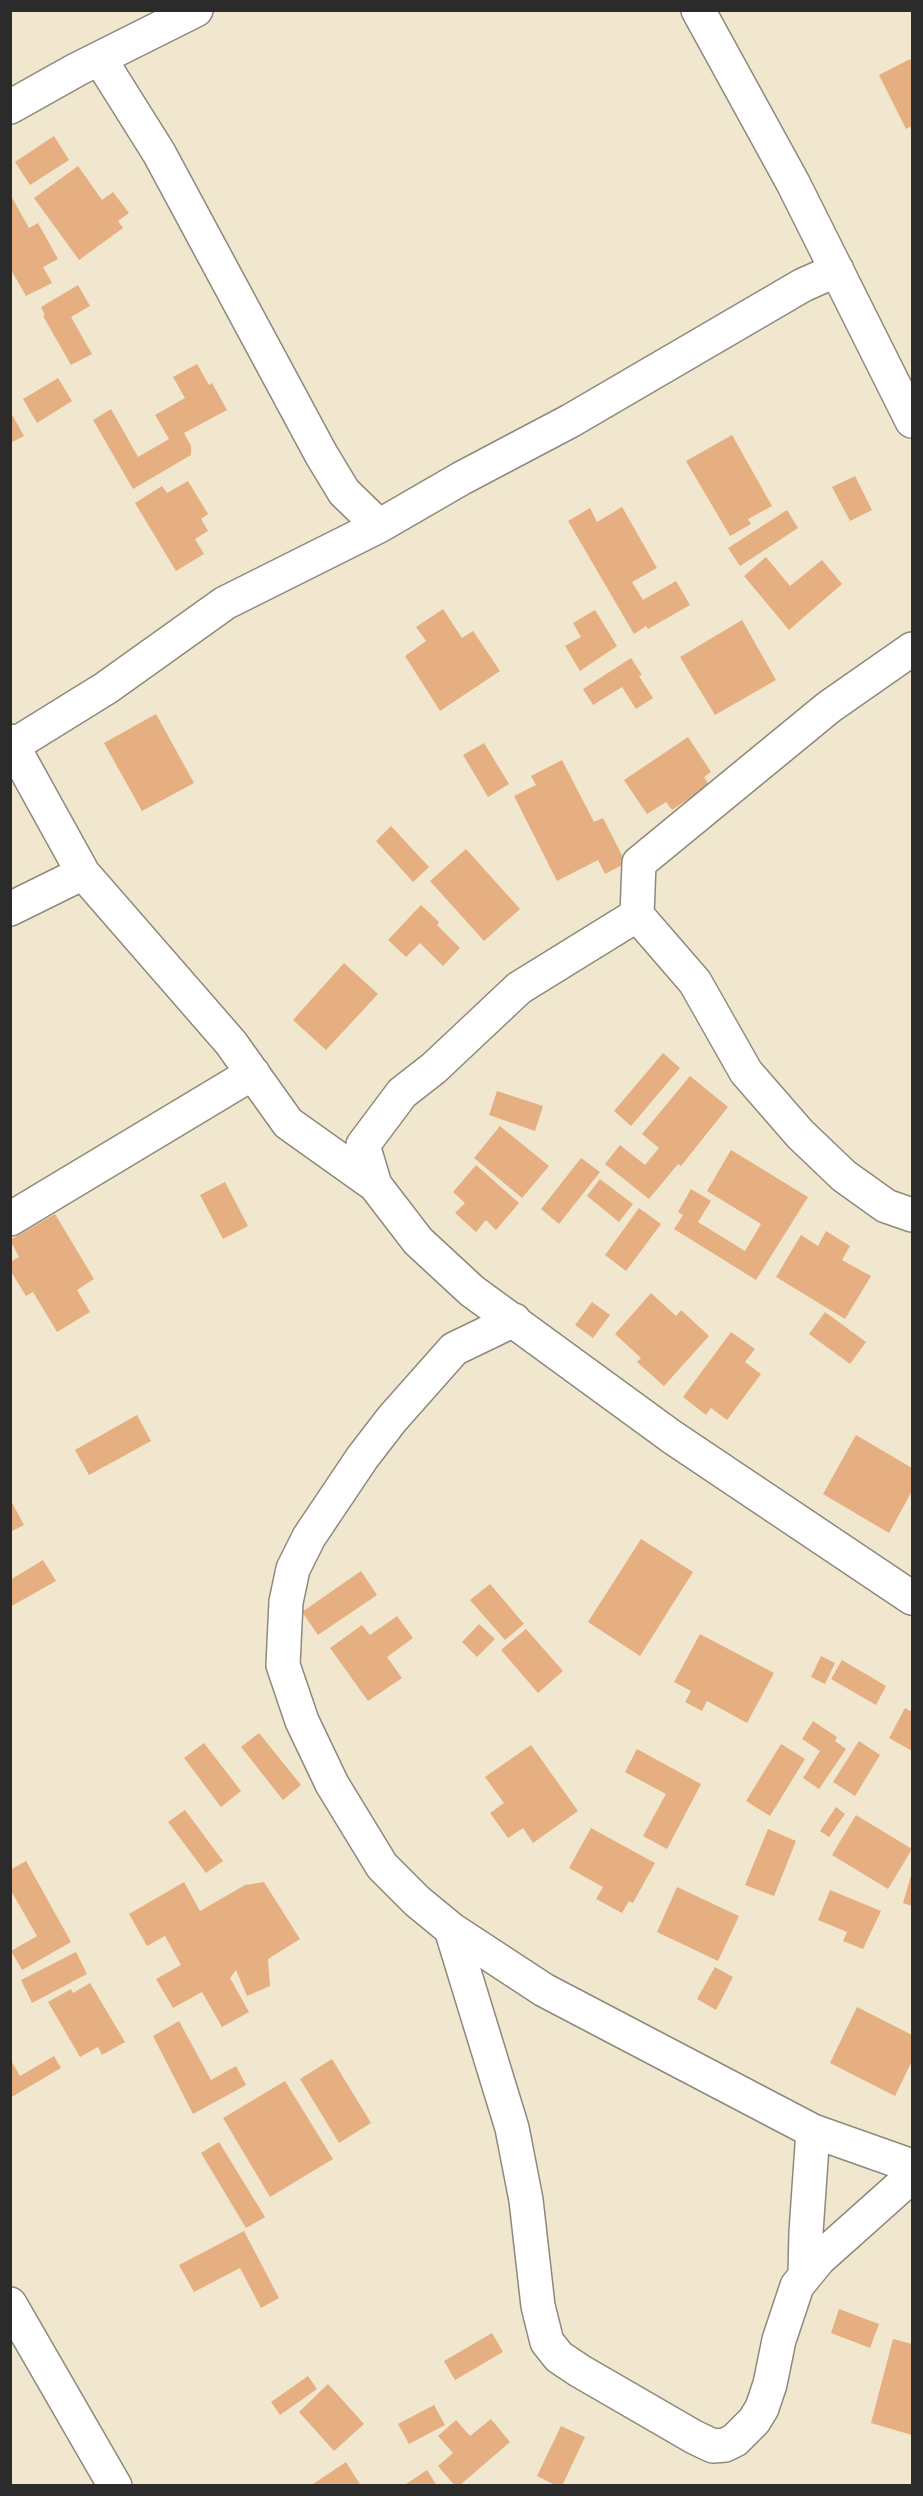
<!DOCTYPE html>
<style>
body{margin:0}
#map{position:relative;width:923px;height:2496px;overflow:hidden;background:#f1e7ce;font-family:"IM FELL Great Primer",serif}
canvas{display:block}
.frame{position:absolute;inset:0;border:12px solid #2b2b2b;pointer-events:none}
</style>
<div id="map">
<canvas width="923" height="2496"></canvas>
<div class="frame"></div>
</div>
<script>
const context = document.querySelector('canvas').getContext('2d');
context.lineJoin = 'round';
function paint(path, color) { context.fillStyle = color; context.fill(path, 'evenodd'); }
function strokePath(path, color, width, dash) { context.strokeStyle = color; context.lineWidth = width; context.lineCap = dash ? 'butt' : 'round'; context.setLineDash(dash || []); context.stroke(path); }
paint(new Path2D(`
 M 910,59 L 912,64 L 912,126 L 906,129 L 879,75 Z
 M 54,136 L 69,160 L 30,185 L 15,162 Z
 M 78,166 L 102,200 L 113,192 L 129,213 L 118,221 L 123,228 L 79,260 L 34,198 Z
 M 10,194 L 29,228 L 38,223 L 58,259 L 43,267 L 52,283 L 26,296 L 10,268 Z
 M 78,285 L 90,306 L 71,317 L 92,354 L 71,365 L 43,316 L 45,315 L 41,307 Z
 M 197,364 L 209,385 L 212,383 L 227,410 L 184,433 L 191,446 L 191,455 L 133,489 L 93,420 L 111,409 L 138,457 L 169,439 L 155,415 L 185,398 L 173,377 Z
 M 58,378 L 72,401 L 37,423 L 23,399 Z
 M 10,411 L 24,436 L 10,443 Z
 M 732,435 L 772,506 L 748,519 L 751,524 L 730,536 L 686,461 Z
 M 855,476 L 872,510 L 850,521 L 832,487 Z
 M 188,481 L 208,514 L 201,519 L 208,531 L 195,539 L 204,554 L 176,571 L 135,503 L 162,486 L 167,493 Z
 M 622,507 L 657,568 L 632,582 L 643,600 L 676,581 L 690,605 L 648,629 L 646,626 L 634,634 L 568,521 L 590,508 L 597,522 Z
 M 787,510 L 798,528 L 740,566 L 728,548 Z
 M 766,557 L 790,586 L 822,560 L 842,584 L 789,630 L 744,576 Z
 M 443,609 L 462,638 L 473,631 L 500,671 L 440,711 L 405,656 L 426,641 L 416,627 Z
 M 595,610 L 617,646 L 580,671 L 565,646 L 581,637 L 573,623 Z
 M 742,620 L 776,680 L 715,715 L 680,657 Z
 M 631,658 L 642,675 L 639,676 L 653,698 L 636,709 L 622,687 L 593,705 L 583,689 Z
 M 156,714 L 194,783 L 142,811 L 104,743 Z
 M 688,737 L 711,772 L 704,777 L 709,785 L 672,810 L 666,802 L 647,814 L 624,780 Z
 M 484,743 L 509,784 L 488,797 L 463,755 Z
 M 562,760 L 594,822 L 603,818 L 626,863 L 605,874 L 598,860 L 557,881 L 514,796 L 536,785 L 531,776 Z
 M 391,826 L 429,867 L 413,882 L 376,841 Z
 M 466,849 L 520,909 L 484,941 L 430,881 Z
 M 421,905 L 439,922 L 437,925 L 460,948 L 443,966 L 420,943 L 406,957 L 388,940 Z
 M 344,963 L 378,994 L 326,1050 L 293,1020 Z
 M 663,1053 L 680,1068 L 631,1126 L 614,1111 Z
 M 690,1076 L 728,1107 L 681,1166 L 678,1164 L 649,1199 L 605,1164 L 620,1145 L 645,1165 L 659,1148 L 642,1134 Z
 M 497,1091 L 543,1106 L 535,1131 L 489,1115 Z
 M 500,1126 L 549,1166 L 522,1198 L 474,1158 Z
 M 731,1150 L 808,1197 L 756,1280 L 674,1229 L 683,1215 L 678,1212 L 691,1189 L 711,1201 L 698,1222 L 745,1251 L 761,1224 L 707,1191 Z
 M 581,1158 L 600,1172 L 559,1224 L 541,1209 Z
 M 476,1165 L 519,1203 L 496,1230 L 486,1220 L 476,1232 L 455,1213 L 465,1203 L 453,1192 Z
 M 600,1179 L 633,1204 L 619,1222 L 587,1196 Z
 M 225,1182 L 248,1226 L 223,1239 L 200,1195 Z
 M 639,1208 L 661,1224 L 626,1271 L 605,1255 Z
 M 55,1214 L 94,1279 L 77,1290 L 90,1312 L 57,1332 L 33,1292 L 26,1296 L 10,1270 L 10,1262 L 19,1257 L 10,1240 Z
 M 826,1231 L 850,1246 L 842,1260 L 871,1276 L 845,1319 L 776,1277 L 801,1235 L 818,1246 Z
 M 651,1293 L 676,1316 L 681,1310 L 709,1336 L 664,1386 L 637,1362 L 641,1358 L 615,1334 Z
 M 592,1302 L 610,1315 L 593,1338 L 575,1325 Z
 M 825,1312 L 866,1342 L 850,1364 L 809,1334 Z
 M 731,1332 L 755,1349 L 745,1362 L 761,1374 L 727,1420 L 711,1408 L 706,1415 L 683,1397 Z
 M 137,1415 L 151,1441 L 89,1475 L 75,1450 Z
 M 856,1435 L 912,1468 L 912,1491 L 889,1533 L 823,1494 Z
 M 10,1499 L 24,1525 L 10,1532 Z
 M 641,1539 L 693,1572 L 640,1656 L 588,1622 Z
 M 43,1560 L 56,1581 L 10,1607 L 10,1580 Z
 M 361,1571 L 377,1595 L 318,1635 L 302,1612 Z
 M 490,1584 L 524,1624 L 505,1640 L 470,1600 Z
 M 397,1616 L 413,1638 L 387,1657 L 402,1678 L 368,1701 L 330,1648 L 362,1625 L 370,1635 Z
 M 479,1624 L 495,1639 L 477,1657 L 462,1642 Z
 M 526,1629 L 563,1671 L 538,1693 L 501,1650 Z
 M 700,1634 L 774,1673 L 747,1723 L 707,1701 L 702,1711 L 685,1702 L 691,1691 L 674,1682 Z
 M 821,1656 L 835,1663 L 825,1684 L 811,1677 Z
 M 842,1660 L 886,1686 L 876,1705 L 831,1679 Z
 M 905,1708 L 912,1712 L 912,1751 L 889,1738 Z
 M 813,1721 L 837,1737 L 835,1741 L 846,1749 L 819,1789 L 803,1778 L 820,1751 L 802,1739 Z
 M 259,1733 L 301,1785 L 283,1800 L 241,1747 Z
 M 859,1741 L 880,1755 L 855,1796 L 833,1782 Z
 M 204,1743 L 241,1791 L 221,1807 L 184,1758 Z
 M 781,1744 L 805,1759 L 770,1816 L 746,1801 Z
 M 531,1745 L 578,1811 L 533,1843 L 523,1828 L 508,1838 L 490,1813 L 504,1803 L 485,1777 Z
 M 637,1749 L 701,1784 L 667,1849 L 643,1836 L 666,1794 L 625,1772 Z
 M 836,1807 L 845,1814 L 829,1837 L 820,1831 Z
 M 185,1810 L 223,1861 L 206,1873 L 168,1822 Z
 M 856,1815 L 912,1849 L 888,1889 L 832,1855 Z
 M 591,1828 L 655,1863 L 633,1903 L 629,1901 L 622,1913 L 596,1899 L 603,1887 L 569,1868 Z
 M 768,1829 L 796,1841 L 774,1896 L 745,1885 Z
 M 26,1861 L 71,1942 L 22,1970 L 11,1951 L 37,1936 L 10,1889 L 10,1870 Z
 M 912,1872 L 912,1906 L 903,1903 Z
 M 184,1882 L 200,1911 L 245,1885 L 264,1882 L 300,1939 L 268,1959 L 270,1986 L 247,1996 L 236,1970 L 230,1978 L 249,2012 L 222,2027 L 202,1992 L 173,2008 L 156,1979 L 181,1965 L 165,1936 L 147,1946 L 129,1914 Z
 M 677,1887 L 739,1916 L 718,1961 L 657,1932 Z
 M 830,1890 L 881,1911 L 863,1949 L 843,1941 L 847,1932 L 818,1920 Z
 M 76,1952 L 87,1974 L 32,2003 L 21,1980 Z
 M 715,1967 L 733,1977 L 716,2010 L 697,1999 Z
 M 90,1983 L 125,2042 L 102,2055 L 98,2047 L 80,2057 L 48,2002 L 71,1989 L 73,1993 Z
 M 857,2007 L 912,2035 L 912,2061 L 895,2096 L 830,2063 Z
 M 179,2021 L 211,2080 L 236,2066 L 246,2085 L 193,2114 L 153,2036 Z
 M 54,2056 L 61,2068 L 10,2098 L 10,2059 L 20,2076 Z
 M 332,2059 L 371,2123 L 339,2143 L 300,2079 Z
 M 285,2081 L 333,2159 L 270,2197 L 223,2118 Z
 M 219,2142 L 265,2217 L 246,2228 L 201,2153 Z
 M 244,2231 L 279,2298 L 261,2308 L 240,2268 L 194,2292 L 179,2265 Z
 M 839,2309 L 879,2324 L 870,2348 L 831,2333 Z
 M 492,2333 L 503,2352 L 455,2380 L 444,2361 Z
 M 893,2339 L 912,2344 L 912,2435 L 871,2423 Z
 M 308,2376 L 317,2389 L 280,2415 L 271,2402 Z
 M 328,2384 L 364,2424 L 334,2451 L 299,2412 Z
 M 434,2405 L 445,2425 L 409,2444 L 398,2424 Z
 M 491,2419 L 510,2442 L 459,2486 L 455,2486 L 438,2466 L 453,2453 L 438,2436 L 456,2420 L 470,2436 Z
 M 561,2426 L 585,2437 L 562,2486 L 557,2486 L 537,2476 Z
 M 346,2462 L 361,2486 L 310,2486 Z
 M 427,2470 L 437,2486 L 403,2486 Z`), '#e5af82');
const minor = new Path2D(`
 M 698,10 L 793,183 L 912,421
 M 100,59 L 159,153 L 321,454 L 344,492 L 379,526
 M 10,107 L 76,70 L 196,10
 M 10,741 L 83,873 L 231,1043 L 288,1123 L 375,1185 L 418,1241 L 472,1291 L 672,1437 L 912,1598
 M 14,745 L 106,688 L 225,603 L 379,526 L 462,478 L 570,421 L 803,285 L 837,270
 M 10,909 L 83,873
 M 637,915 L 695,982 L 746,1072 L 800,1134 L 844,1176 L 886,1206 L 912,1215
 M 375,1185 L 363,1145 L 402,1093 L 434,1068 L 519,988 L 637,915 L 639,863 L 829,707 L 912,649
 M 10,1219 L 253,1073
 M 514,1320 L 454,1349 L 392,1419 L 362,1458 L 309,1537 L 293,1569 L 286,1602 L 283,1665 L 302,1721 L 332,1784 L 382,1866 L 417,1901 L 451,1929 L 544,1990 L 813,2131 L 912,2166
 M 451,1929 L 512,2128 L 526,2200 L 538,2306 L 547,2342 L 559,2357 L 580,2371 L 694,2437 L 713,2446 L 725,2445 L 735,2440 L 754,2421 L 762,2408 L 770,2384 L 779,2340 L 797,2286 L 819,2259 L 912,2176
 M 805,2274 L 806,2232 L 813,2131
 M 10,2304 L 115,2486`);
strokePath(minor, '#8e897c', 36);
strokePath(minor, '#fff', 33);
</script>
